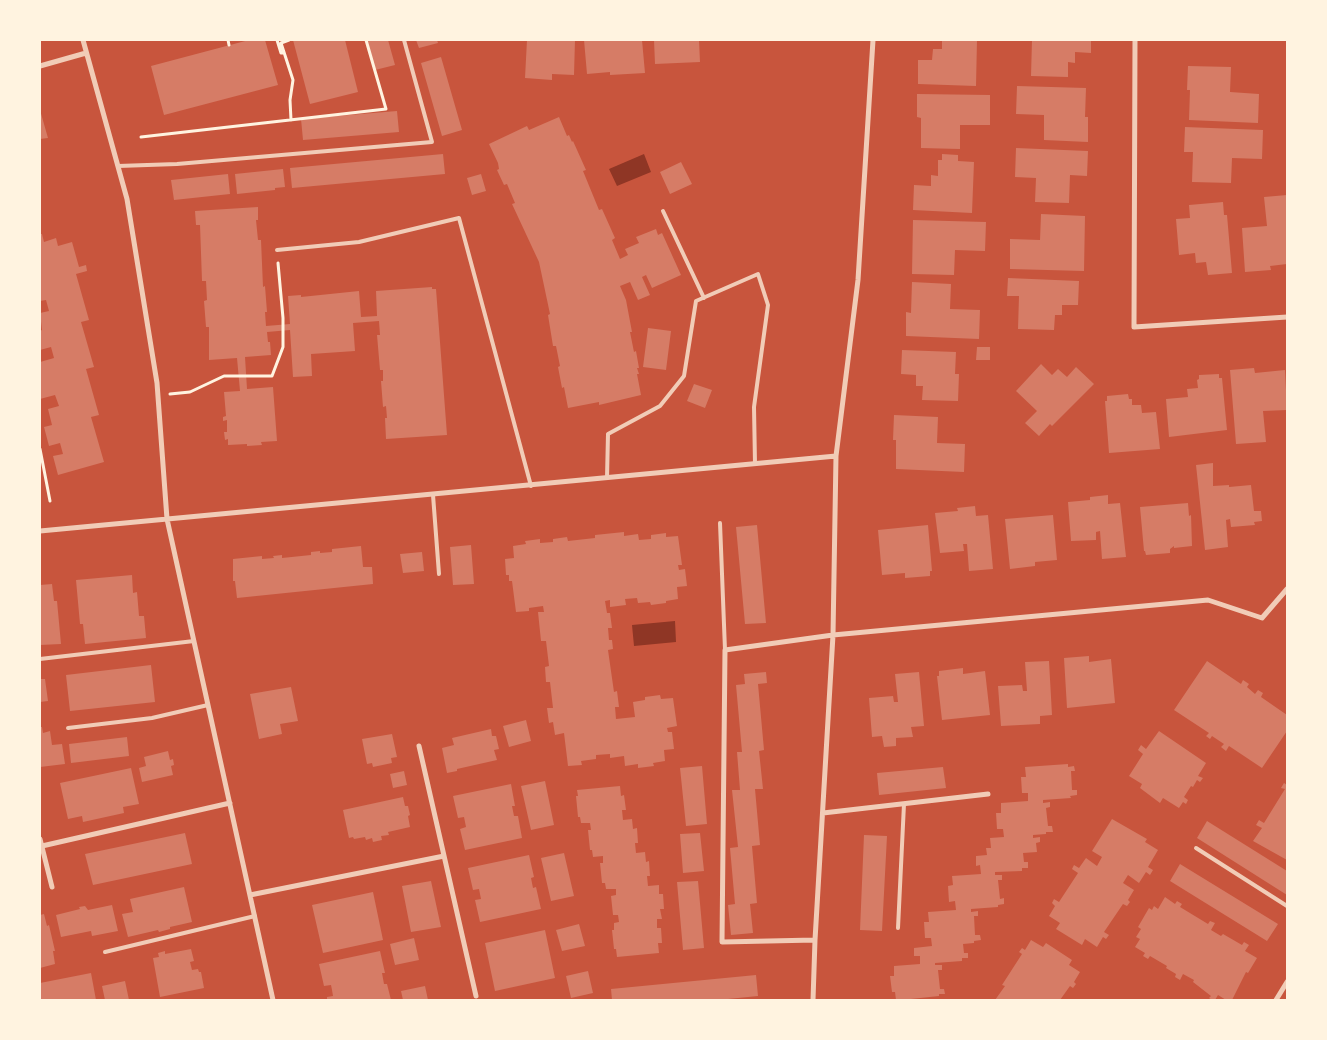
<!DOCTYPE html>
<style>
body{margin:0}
#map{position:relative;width:1327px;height:1040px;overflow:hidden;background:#c8553d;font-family:"PT Sans",sans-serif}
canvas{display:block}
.frame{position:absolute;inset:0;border:41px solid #fff3e0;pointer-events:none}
</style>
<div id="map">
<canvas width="1327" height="1040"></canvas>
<div class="frame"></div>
</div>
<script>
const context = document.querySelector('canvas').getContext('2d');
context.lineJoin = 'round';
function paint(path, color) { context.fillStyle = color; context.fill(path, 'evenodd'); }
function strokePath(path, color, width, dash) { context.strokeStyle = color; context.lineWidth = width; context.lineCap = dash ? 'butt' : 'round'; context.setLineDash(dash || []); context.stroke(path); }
paint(new Path2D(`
 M 644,154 L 651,172 L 617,186 L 609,169 Z
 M 675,621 L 676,642 L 634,646 L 632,625 Z`), '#8f3625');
paint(new Path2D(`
 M 249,40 L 265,40 L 278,85 L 164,115 L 151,66 Z
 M 293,40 L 345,40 L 358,92 L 310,104 Z
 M 367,40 L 388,40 L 395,65 L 375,70 Z
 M 416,40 L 437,40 L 438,43 L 419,48 Z
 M 527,40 L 575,40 L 574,75 L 552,74 L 552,80 L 525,78 Z
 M 584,40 L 642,40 L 645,73 L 610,75 L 610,72 L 587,74 Z
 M 654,40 L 699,40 L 700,62 L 655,64 Z
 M 942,40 L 977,40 L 976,86 L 918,84 L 918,60 L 932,60 L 933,49 L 942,49 Z
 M 1032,40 L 1091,40 L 1091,53 L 1075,52 L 1075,63 L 1068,62 L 1068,77 L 1031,76 Z
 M 441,57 L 462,130 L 442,136 L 421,63 Z
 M 1188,66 L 1231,67 L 1230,92 L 1259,94 L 1258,123 L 1189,120 L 1190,90 L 1187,90 Z
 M 1017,86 L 1086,88 L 1085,117 L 1088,117 L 1088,142 L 1044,140 L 1044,115 L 1016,114 Z
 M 917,94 L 990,95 L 990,125 L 960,125 L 960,149 L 921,148 L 921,118 L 917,117 Z
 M 40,110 L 48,138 L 40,139 Z
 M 397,111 L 399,132 L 303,140 L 301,119 Z
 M 559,117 L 567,136 L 569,135 L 572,142 L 573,141 L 586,170 L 583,171 L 599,210 L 602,209 L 615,238 L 612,240 L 620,259 L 628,255 L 625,249 L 639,243 L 636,237 L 656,229 L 658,235 L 662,233 L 681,275 L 652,288 L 646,275 L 642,277 L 650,295 L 638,300 L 630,282 L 620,286 L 626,300 L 632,332 L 630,332 L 634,352 L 636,351 L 639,368 L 637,368 L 639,374 L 637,374 L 641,395 L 599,405 L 599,402 L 568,408 L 564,387 L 562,388 L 558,367 L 560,366 L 556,346 L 553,346 L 548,315 L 550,314 L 539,262 L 512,204 L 515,203 L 507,184 L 504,185 L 497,170 L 499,169 L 498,163 L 489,144 L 527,126 L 529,130 Z
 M 1185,127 L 1263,130 L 1262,159 L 1232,158 L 1231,183 L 1192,182 L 1193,152 L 1184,152 Z
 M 1016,148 L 1088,151 L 1087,176 L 1070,175 L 1069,203 L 1035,202 L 1036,178 L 1015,177 Z
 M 443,154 L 445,174 L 292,188 L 290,168 Z
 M 942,154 L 958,155 L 958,161 L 974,162 L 972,213 L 913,210 L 914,185 L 931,186 L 931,175 L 938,176 L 938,160 L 942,160 Z
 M 681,162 L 692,184 L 670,194 L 660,172 Z
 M 283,169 L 285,187 L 275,188 L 275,190 L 237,194 L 235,174 Z
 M 228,174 L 230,194 L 174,200 L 171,180 Z
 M 481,174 L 486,191 L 472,195 L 467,178 Z
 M 1287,195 L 1287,264 L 1270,266 L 1271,270 L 1245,272 L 1242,228 L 1267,226 L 1264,197 Z
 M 1223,202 L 1224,215 L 1227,215 L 1232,273 L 1208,275 L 1206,262 L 1196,263 L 1195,253 L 1179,255 L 1176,219 L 1190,218 L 1189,205 Z
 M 258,207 L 258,220 L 256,220 L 258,240 L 261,240 L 263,287 L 265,286 L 267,312 L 265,312 L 266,326 L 290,324 L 288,296 L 301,295 L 301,297 L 359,291 L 361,317 L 377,316 L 376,291 L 432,287 L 432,289 L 436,289 L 447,435 L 386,439 L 385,418 L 387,418 L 386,406 L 383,407 L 381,381 L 383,381 L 383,370 L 380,370 L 377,335 L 380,335 L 379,321 L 353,323 L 355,351 L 311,354 L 312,376 L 293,377 L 290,330 L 267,332 L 268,342 L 270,342 L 271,355 L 245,357 L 247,389 L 273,387 L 277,441 L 261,442 L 262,445 L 247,446 L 247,444 L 228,445 L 228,439 L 225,440 L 224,432 L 227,432 L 227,420 L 223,421 L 223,417 L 226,416 L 224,392 L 240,391 L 237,358 L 209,360 L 209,327 L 206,327 L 204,301 L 207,300 L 206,281 L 202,281 L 200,225 L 196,225 L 195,211 Z
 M 1041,214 L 1085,216 L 1084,271 L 1010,269 L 1010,239 L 1040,240 Z
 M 913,220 L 986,222 L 985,251 L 955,250 L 954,275 L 912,274 Z
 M 40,234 L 42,234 L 44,242 L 56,238 L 58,246 L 72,242 L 79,267 L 86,265 L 87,271 L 76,274 L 89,320 L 81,322 L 94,367 L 86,369 L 99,415 L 91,417 L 104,462 L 58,475 L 53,456 L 63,454 L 60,443 L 49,446 L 44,427 L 52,425 L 48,409 L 59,406 L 55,395 L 40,399 L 40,362 L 54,358 L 51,347 L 40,350 L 40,331 L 42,330 L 40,313 L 49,311 L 46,300 L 40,301 Z
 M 1008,278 L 1079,281 L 1078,305 L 1062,305 L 1062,315 L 1055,315 L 1054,330 L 1018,329 L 1019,296 L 1007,296 Z
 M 912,282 L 951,284 L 950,309 L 980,310 L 979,339 L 906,336 L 906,312 L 911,313 Z
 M 648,328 L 671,331 L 666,370 L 643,367 Z
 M 977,347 L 990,347 L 990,360 L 976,360 Z
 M 902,350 L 956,352 L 955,374 L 959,374 L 958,401 L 922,400 L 923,386 L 916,386 L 916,375 L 901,374 Z
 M 1041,364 L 1052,375 L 1058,369 L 1067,377 L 1076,367 L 1094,384 L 1052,426 L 1050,424 L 1039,436 L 1025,423 L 1037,411 L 1016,391 Z
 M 1254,368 L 1255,373 L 1285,370 L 1287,410 L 1263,411 L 1266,442 L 1236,444 L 1230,370 Z
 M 1219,374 L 1219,378 L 1222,378 L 1227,430 L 1169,437 L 1166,399 L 1188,397 L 1187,389 L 1198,388 L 1197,380 L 1199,379 L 1199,375 Z
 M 694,384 L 712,390 L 705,408 L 687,401 Z
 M 1128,394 L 1129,399 L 1132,399 L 1132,405 L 1141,405 L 1142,413 L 1156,412 L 1160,449 L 1109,453 L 1105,401 L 1107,401 L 1107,396 Z
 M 894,415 L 938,417 L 937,443 L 965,444 L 964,472 L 896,469 L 896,440 L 893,440 Z
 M 1213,463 L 1213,486 L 1229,485 L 1229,487 L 1251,485 L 1254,511 L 1261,511 L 1262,521 L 1254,522 L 1255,525 L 1231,527 L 1230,519 L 1226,520 L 1228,547 L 1205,550 L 1196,465 Z
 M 1108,495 L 1108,504 L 1120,503 L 1126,557 L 1102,559 L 1100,531 L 1096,532 L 1096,540 L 1071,541 L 1068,502 L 1090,500 L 1090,497 Z
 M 1188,503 L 1189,516 L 1191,515 L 1192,546 L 1174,548 L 1174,546 L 1170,549 L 1170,553 L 1146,555 L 1145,551 L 1144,551 L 1140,507 Z
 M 975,506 L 976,516 L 988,515 L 993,569 L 969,571 L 967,544 L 963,544 L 964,551 L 940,553 L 935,513 L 958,511 L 957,508 Z
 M 1053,515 L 1057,560 L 1035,562 L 1035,566 L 1010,569 L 1005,519 Z
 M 757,525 L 766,623 L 745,624 L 736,527 Z
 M 928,525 L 932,571 L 930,571 L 930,576 L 905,578 L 905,573 L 882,575 L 878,530 Z
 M 624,532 L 624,536 L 638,534 L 639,540 L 651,539 L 651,535 L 666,533 L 666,537 L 678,536 L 682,565 L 678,565 L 679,570 L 685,569 L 687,586 L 677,587 L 678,599 L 666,601 L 666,603 L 651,605 L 650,602 L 638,603 L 637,598 L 625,599 L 626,605 L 610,607 L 610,600 L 605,601 L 607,613 L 610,613 L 612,628 L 608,628 L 609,640 L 612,640 L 613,649 L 608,650 L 614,692 L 617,691 L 619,707 L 615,707 L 616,719 L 635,717 L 633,702 L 645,700 L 645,697 L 660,695 L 661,699 L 673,698 L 677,726 L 667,728 L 668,732 L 672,732 L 674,749 L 664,750 L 665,761 L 653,763 L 654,766 L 638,768 L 638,764 L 625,766 L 624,756 L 610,758 L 610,754 L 596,755 L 596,759 L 581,761 L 582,765 L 568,766 L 564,733 L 555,735 L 553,722 L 549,723 L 547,708 L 553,708 L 550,682 L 546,682 L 545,667 L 549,666 L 546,641 L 541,641 L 538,612 L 544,612 L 543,606 L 529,608 L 529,611 L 516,612 L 512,581 L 509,581 L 509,575 L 506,575 L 505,559 L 514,558 L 513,546 L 526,544 L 525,541 L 540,539 L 540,543 L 553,542 L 553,539 L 567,537 L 568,541 L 595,538 L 595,535 Z
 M 471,545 L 474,584 L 453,585 L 450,547 Z
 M 361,546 L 363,567 L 372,567 L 373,584 L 237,598 L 235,581 L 233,581 L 233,559 L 262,556 L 262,559 L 274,558 L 273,556 L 282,555 L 282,558 L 311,555 L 311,552 L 320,551 L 320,553 L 332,552 L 332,549 Z
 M 422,552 L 424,571 L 403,573 L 400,554 Z
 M 132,575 L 133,593 L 137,592 L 139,616 L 144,616 L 146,638 L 85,644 L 83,624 L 80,624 L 76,580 Z
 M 52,584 L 54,601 L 57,601 L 61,644 L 40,645 L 40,585 Z
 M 1089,656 L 1089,662 L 1111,659 L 1115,703 L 1067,708 L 1064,658 Z
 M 1049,661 L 1052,715 L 1040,716 L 1040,724 L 1001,726 L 998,686 L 1022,685 L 1023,691 L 1027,691 L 1025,662 Z
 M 1207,661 L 1241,684 L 1243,680 L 1249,684 L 1247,687 L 1255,694 L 1258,690 L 1263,693 L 1261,697 L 1287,715 L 1287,731 L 1262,768 L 1229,746 L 1226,751 L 1221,747 L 1224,744 L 1212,736 L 1210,739 L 1206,736 L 1209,733 L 1174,710 Z
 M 151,665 L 155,702 L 70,711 L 66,675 Z
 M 963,668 L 963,674 L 985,671 L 990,715 L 942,720 L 937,676 L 939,676 L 939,671 Z
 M 766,672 L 767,683 L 758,684 L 764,750 L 759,751 L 763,789 L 755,789 L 760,845 L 752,846 L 757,903 L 750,904 L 753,933 L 731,935 L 728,905 L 735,904 L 730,848 L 738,847 L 732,790 L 740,790 L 737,752 L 742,752 L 736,685 L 745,684 L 744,674 Z
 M 919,672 L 924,726 L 911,727 L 913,737 L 896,738 L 896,746 L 884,747 L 882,736 L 872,737 L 869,698 L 893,696 L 894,702 L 898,702 L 895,674 Z
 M 40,679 L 45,679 L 48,701 L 40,702 Z
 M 291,687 L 298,721 L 280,724 L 282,734 L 259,739 L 250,694 Z
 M 526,720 L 531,741 L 509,747 L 503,726 Z
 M 40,727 L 42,727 L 43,733 L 50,731 L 52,745 L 62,744 L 65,764 L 40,767 Z
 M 491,729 L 492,736 L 496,736 L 499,749 L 494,750 L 497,760 L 457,769 L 457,771 L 447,773 L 442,748 L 454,745 L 452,738 Z
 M 1159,731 L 1206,763 L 1198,776 L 1203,778 L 1200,782 L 1197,780 L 1193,787 L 1191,786 L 1184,797 L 1188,800 L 1186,804 L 1183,802 L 1179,808 L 1163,798 L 1160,803 L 1140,788 L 1142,784 L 1129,776 L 1143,754 L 1138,750 L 1141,745 L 1146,749 Z
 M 392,734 L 397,757 L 391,758 L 392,763 L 373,767 L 372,763 L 367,764 L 362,739 Z
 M 127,737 L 129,756 L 71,763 L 69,744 Z
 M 168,751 L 170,760 L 173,759 L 174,765 L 171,766 L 173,775 L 142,782 L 139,768 L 146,766 L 144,757 Z
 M 1068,764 L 1068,767 L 1074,766 L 1075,771 L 1071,771 L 1072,790 L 1077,790 L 1077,795 L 1070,796 L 1071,798 L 1043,800 L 1043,803 L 1050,802 L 1050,807 L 1046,808 L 1048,826 L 1052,826 L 1053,832 L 1046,832 L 1046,834 L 1033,835 L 1033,838 L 1040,837 L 1040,842 L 1036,843 L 1037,852 L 1023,853 L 1024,862 L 1028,862 L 1028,868 L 1022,868 L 1022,871 L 995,872 L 995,875 L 1002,875 L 1002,880 L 998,880 L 1000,899 L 1004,898 L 1004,904 L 998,905 L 998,907 L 971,909 L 971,912 L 978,911 L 978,916 L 974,916 L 975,935 L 980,935 L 981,940 L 974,941 L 974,943 L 963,944 L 964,953 L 968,953 L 968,958 L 962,958 L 962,961 L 935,963 L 935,965 L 942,965 L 942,970 L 938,970 L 940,989 L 944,989 L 945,994 L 939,994 L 939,996 L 911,999 L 911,1000 L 896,1000 L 895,992 L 892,992 L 890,976 L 894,976 L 894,966 L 920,964 L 920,956 L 914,956 L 914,948 L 932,946 L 931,938 L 925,938 L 924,922 L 929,922 L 928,912 L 956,910 L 955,901 L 949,902 L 948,886 L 953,885 L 952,876 L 981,874 L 980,865 L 976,866 L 976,856 L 987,855 L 986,848 L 991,848 L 990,838 L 1004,837 L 1003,829 L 997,829 L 996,813 L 1001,813 L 1001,803 L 1028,801 L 1028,793 L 1022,793 L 1021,777 L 1026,777 L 1025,767 Z
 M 702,766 L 707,824 L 686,826 L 680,768 Z
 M 943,767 L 946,788 L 879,795 L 877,773 Z
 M 131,768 L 139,804 L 123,807 L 124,813 L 83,822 L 82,816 L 68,819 L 60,783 Z
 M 404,771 L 407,785 L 393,788 L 390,774 Z
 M 545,781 L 554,825 L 531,830 L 521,786 Z
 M 1284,783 L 1287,785 L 1287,860 L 1253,841 L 1262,828 L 1256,825 L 1259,820 L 1264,823 L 1285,789 L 1281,788 Z
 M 511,784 L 515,806 L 512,806 L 514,816 L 518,816 L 522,838 L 465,850 L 460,829 L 466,827 L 464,817 L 458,818 L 453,796 Z
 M 620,786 L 621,796 L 624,795 L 626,810 L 622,810 L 623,820 L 632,819 L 633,829 L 637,828 L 638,843 L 635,843 L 636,853 L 645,852 L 646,862 L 649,861 L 650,876 L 647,876 L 648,886 L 659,885 L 659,894 L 663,894 L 664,909 L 660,909 L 662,919 L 657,919 L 657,928 L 661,928 L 662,943 L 658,943 L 659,953 L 617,957 L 616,949 L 614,949 L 612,930 L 614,930 L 614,923 L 619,922 L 618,915 L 613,915 L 611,896 L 616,895 L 616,889 L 606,889 L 605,883 L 602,883 L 600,863 L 603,863 L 603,856 L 593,857 L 592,850 L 590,850 L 588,830 L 591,830 L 590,823 L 581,823 L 580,817 L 578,817 L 576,796 L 578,796 L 577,790 Z
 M 403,797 L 405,806 L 408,806 L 410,815 L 408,816 L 410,827 L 388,832 L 389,835 L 381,836 L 382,840 L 373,842 L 372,838 L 366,840 L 365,837 L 354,839 L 353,837 L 349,838 L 343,810 Z
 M 1112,819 L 1147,839 L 1145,842 L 1158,850 L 1148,867 L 1153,870 L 1150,875 L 1146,872 L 1139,883 L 1128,875 L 1123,883 L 1134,890 L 1128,900 L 1130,902 L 1127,906 L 1123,904 L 1104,932 L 1109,935 L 1106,939 L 1103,937 L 1097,947 L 1085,939 L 1082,945 L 1056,929 L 1060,923 L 1049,916 L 1055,906 L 1052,903 L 1054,899 L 1059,902 L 1078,873 L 1072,869 L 1074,865 L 1079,868 L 1086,858 L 1097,866 L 1102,857 L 1092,851 Z
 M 1207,821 L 1287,871 L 1287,895 L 1197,838 Z
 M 185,833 L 192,864 L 93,885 L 85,854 Z
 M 700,833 L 704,871 L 683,873 L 680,834 Z
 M 864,835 L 887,836 L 882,931 L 860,930 Z
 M 564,853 L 574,896 L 551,901 L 541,858 Z
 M 529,855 L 534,877 L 531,878 L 533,888 L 536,887 L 541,909 L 480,922 L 475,900 L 481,899 L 479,889 L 473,890 L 468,868 Z
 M 1180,864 L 1278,924 L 1267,941 L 1170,881 Z
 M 431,881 L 441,927 L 411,932 L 402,886 Z
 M 698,881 L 704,948 L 683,950 L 677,882 Z
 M 184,887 L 192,922 L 170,927 L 170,929 L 159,932 L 158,930 L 128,937 L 122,914 L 133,912 L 130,899 Z
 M 373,892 L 383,940 L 323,953 L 312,905 Z
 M 1165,897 L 1175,904 L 1177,901 L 1182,904 L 1180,907 L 1208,924 L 1210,921 L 1215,923 L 1211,930 L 1221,936 L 1223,934 L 1242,945 L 1244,942 L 1249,945 L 1245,951 L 1257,958 L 1248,973 L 1246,972 L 1232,1000 L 1226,1000 L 1218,995 L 1215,1000 L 1212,1000 L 1209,998 L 1211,996 L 1193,982 L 1194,980 L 1183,974 L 1180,980 L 1175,977 L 1176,974 L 1166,968 L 1167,966 L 1150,956 L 1148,959 L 1143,956 L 1145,953 L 1135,947 L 1140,939 L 1136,937 L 1141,929 L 1138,927 L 1149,908 L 1152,910 L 1154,906 L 1158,909 Z
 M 112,905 L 118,931 L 92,936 L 91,931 L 61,937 L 56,915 L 80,909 L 79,907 L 85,906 L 88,910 Z
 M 44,914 L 47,926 L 49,925 L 55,951 L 53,951 L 55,964 L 40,968 L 40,915 Z
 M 579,924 L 585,946 L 562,951 L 556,930 Z
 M 545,930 L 555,978 L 495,991 L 485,943 Z
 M 414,938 L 419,960 L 395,965 L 390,944 Z
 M 1031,940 L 1043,947 L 1046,943 L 1072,960 L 1069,965 L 1080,972 L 1074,982 L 1076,984 L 1073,988 L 1070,986 L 1060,1000 L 995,1000 L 1005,986 L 1002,985 L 1022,954 L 1019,952 L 1022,948 L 1025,950 Z
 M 191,949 L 194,961 L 190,962 L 192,970 L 198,969 L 199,972 L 201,972 L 204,988 L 160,997 L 153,958 L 159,957 L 158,953 L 165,951 L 165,954 Z
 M 380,951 L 385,973 L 382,973 L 384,984 L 387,984 L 391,1000 L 327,1000 L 327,997 L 333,996 L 332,990 L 331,985 L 324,986 L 319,964 Z
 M 588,971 L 593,993 L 571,998 L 566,976 Z
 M 91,973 L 96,1000 L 40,1000 L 40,983 Z
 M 756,975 L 758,996 L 718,1000 L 612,1000 L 611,989 Z
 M 125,981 L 129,1000 L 105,1000 L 102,986 Z
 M 425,986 L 428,1000 L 403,1000 L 401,991 Z`), '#d67c66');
strokePath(new Path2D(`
 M 228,40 L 229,45
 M 277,40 L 281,53 L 283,53
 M 289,40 L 281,43 L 293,80 L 290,100 L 291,120
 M 141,137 L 386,109 L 366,40
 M 170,394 L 190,392 L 224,376 L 272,376 L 283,347 L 283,318 L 278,263
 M 40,449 L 50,501`), '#fff3e0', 3);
strokePath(new Path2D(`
 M 118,166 L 177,164 L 432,142 L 404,40
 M 663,211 L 704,298
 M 277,250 L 359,242 L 459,218 L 531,486
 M 607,478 L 608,434 L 660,406 L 684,376 L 696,301 L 758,274 L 768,305 L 754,407 L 755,464
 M 433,495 L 439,574
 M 720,523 L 725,650
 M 40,659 L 194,641
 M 68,728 L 152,718 L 208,705
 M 1196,848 L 1287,906
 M 898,928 L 904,804
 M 105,952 L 255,916`), '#f1ccb7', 4);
strokePath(new Path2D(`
 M 83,40 L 127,199 L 157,383 L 167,519 L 273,1000
 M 1135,40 L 1134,327 L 1287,317
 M 40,66 L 86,53
 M 40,531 L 836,456
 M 419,746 L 476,996
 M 823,813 L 988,794
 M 40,839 L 52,887
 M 42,846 L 230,803
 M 250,895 L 444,856
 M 815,940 L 722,942 L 725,650 L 833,635 L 1208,600 L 1262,618 L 1287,589
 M 813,1000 L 815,940 L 833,635 L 836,456 L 858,280 L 873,40
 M 1276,1000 L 1287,982`), '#f1ccb7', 5);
</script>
